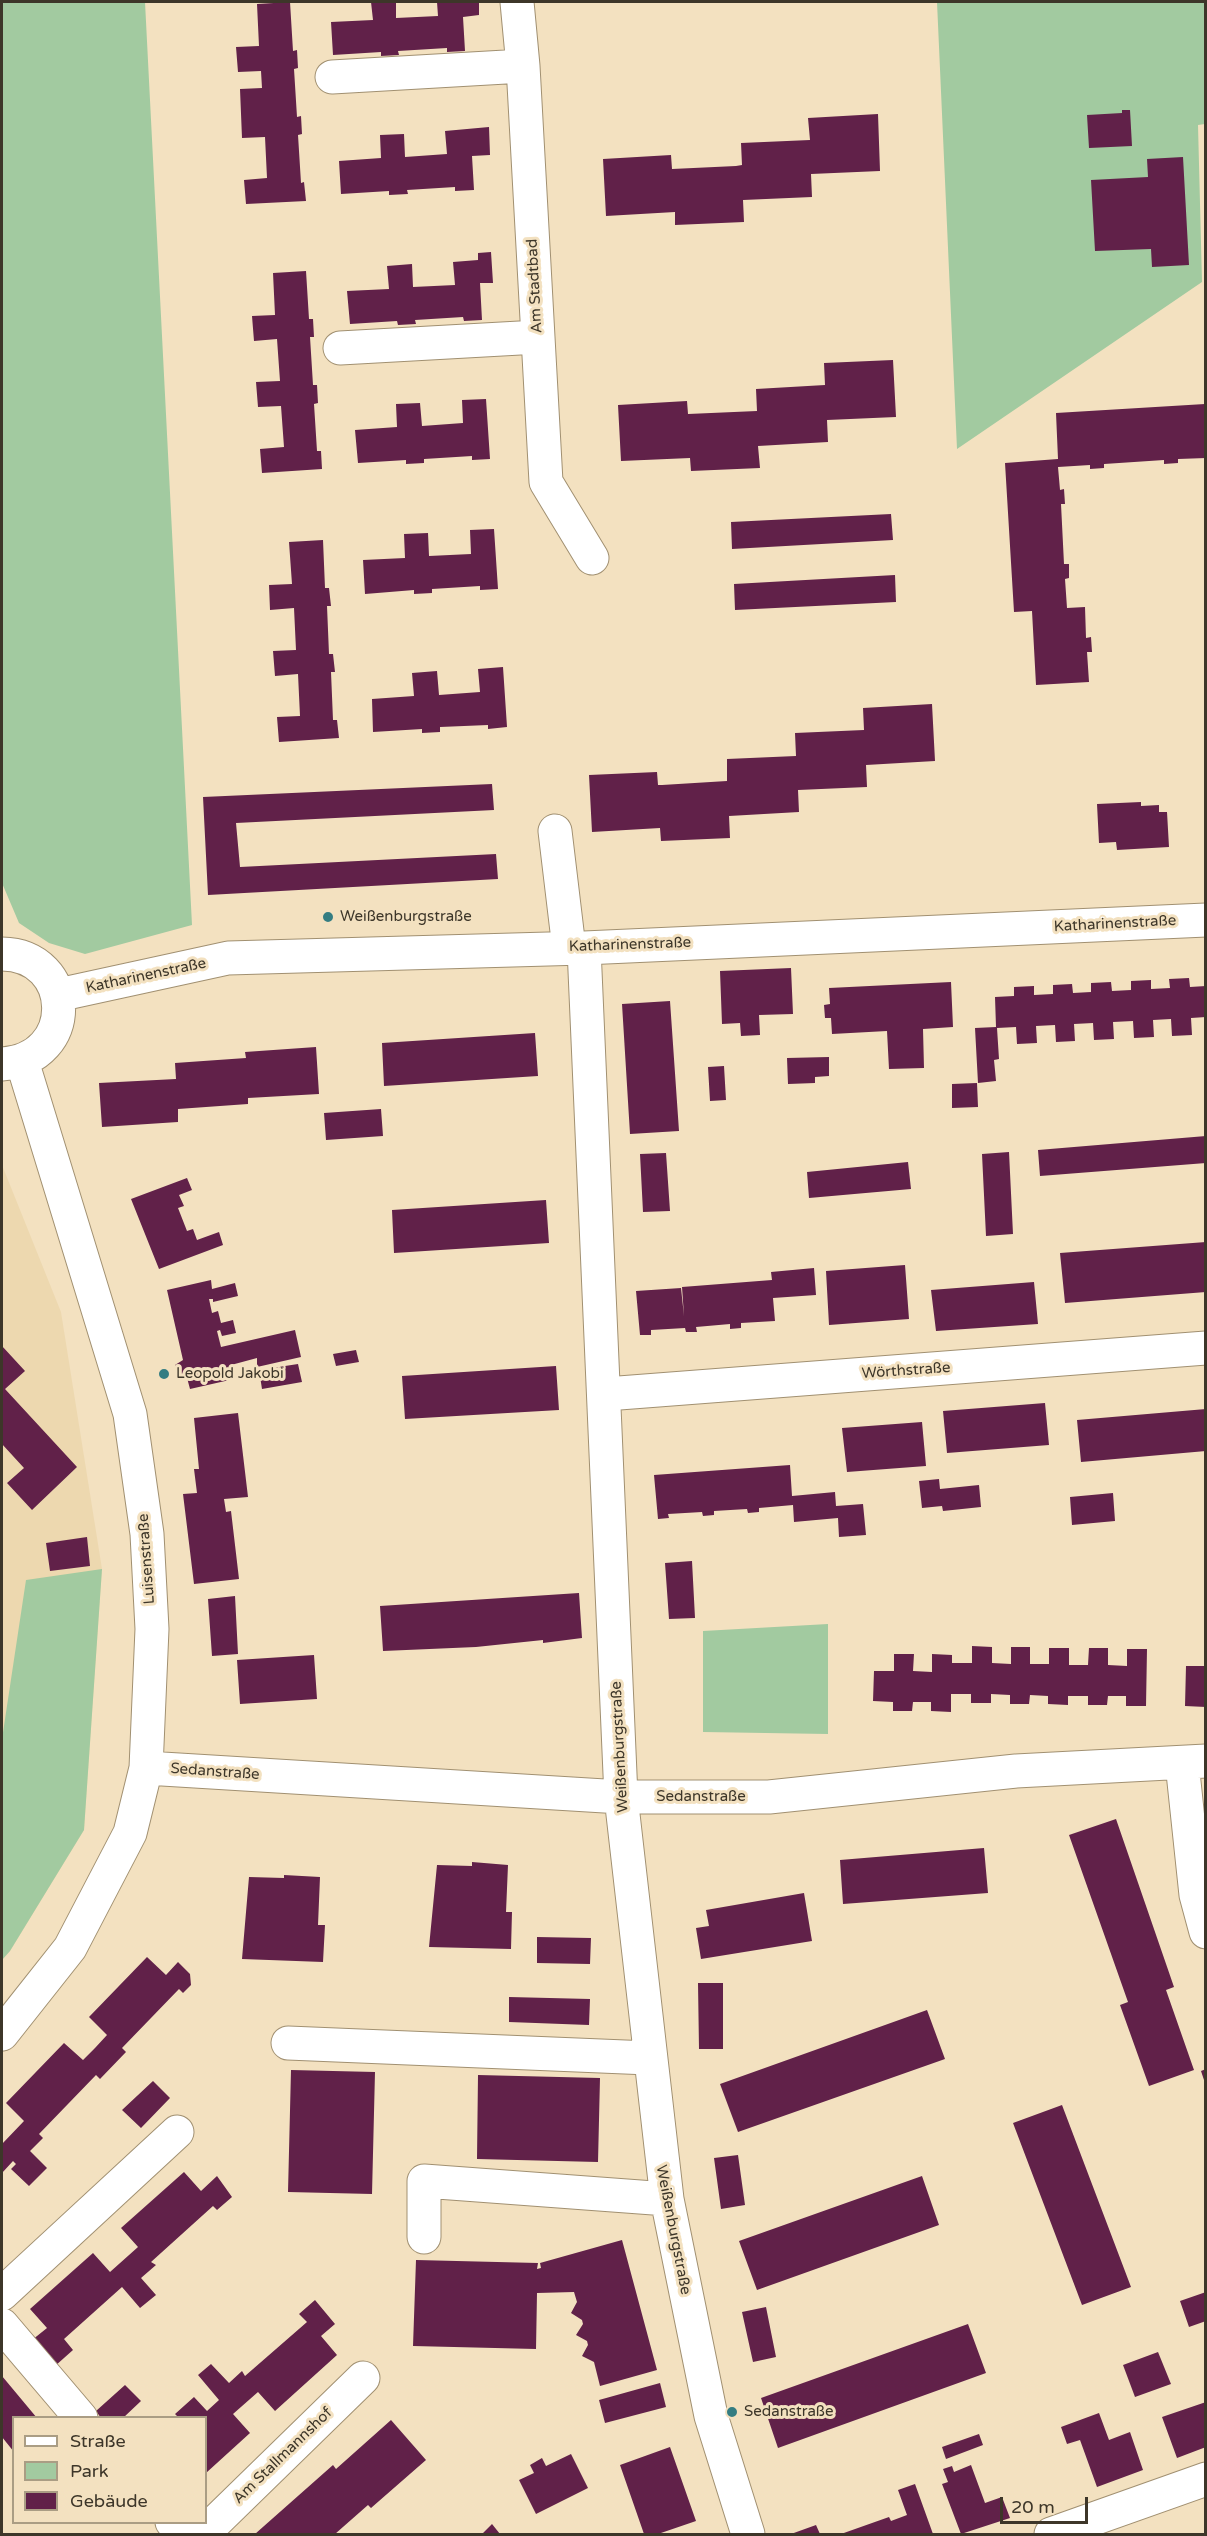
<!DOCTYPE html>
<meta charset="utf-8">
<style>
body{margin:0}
#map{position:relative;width:1207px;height:2536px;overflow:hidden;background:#f3e1c0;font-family:"Varela Round",sans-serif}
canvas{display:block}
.frame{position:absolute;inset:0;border:3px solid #3d3629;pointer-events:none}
.legend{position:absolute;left:12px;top:2416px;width:195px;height:108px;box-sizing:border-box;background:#f3e1c0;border:2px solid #aa9d84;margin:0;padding:8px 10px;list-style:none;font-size:18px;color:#3d3629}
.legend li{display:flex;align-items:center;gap:12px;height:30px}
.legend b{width:30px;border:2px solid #aa9d84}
.scale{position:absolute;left:1000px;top:2497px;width:88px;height:27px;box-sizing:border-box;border:3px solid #3d3629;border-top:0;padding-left:8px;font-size:18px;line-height:21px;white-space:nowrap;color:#3d3629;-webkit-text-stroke:4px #f3e1c0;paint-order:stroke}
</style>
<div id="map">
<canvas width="1207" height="2536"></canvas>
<div class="frame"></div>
<ul class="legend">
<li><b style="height:8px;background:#fff"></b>Straße</li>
<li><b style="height:16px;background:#a2caa0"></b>Park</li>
<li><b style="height:16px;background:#612149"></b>Gebäude</li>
</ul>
<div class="scale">20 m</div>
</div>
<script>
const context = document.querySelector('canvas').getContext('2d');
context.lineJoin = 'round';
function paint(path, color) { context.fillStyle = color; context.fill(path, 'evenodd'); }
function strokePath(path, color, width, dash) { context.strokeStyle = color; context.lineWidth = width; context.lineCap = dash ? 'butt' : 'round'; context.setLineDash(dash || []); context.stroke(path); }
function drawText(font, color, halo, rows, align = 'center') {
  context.font = font + ' "Varela Round",sans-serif'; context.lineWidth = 6; context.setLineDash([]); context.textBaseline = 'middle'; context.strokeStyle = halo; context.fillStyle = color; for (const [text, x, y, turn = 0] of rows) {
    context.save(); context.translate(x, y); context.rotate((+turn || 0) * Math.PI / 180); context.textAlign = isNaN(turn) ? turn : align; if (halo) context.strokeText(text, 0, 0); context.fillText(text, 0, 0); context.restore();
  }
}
paint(new Path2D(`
 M 2,1165 L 61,1312 L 102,1569 L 84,1830 L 10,1951 L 2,1960 Z`), '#edd8af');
paint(new Path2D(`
 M 2,2 L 145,2 L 192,925 L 85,954 L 49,943 L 19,923 L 2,883 Z
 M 937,2 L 1206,2 L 1205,124 L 1198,125 L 1202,282 L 957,449 Z
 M 102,1569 L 84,1830 L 10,1951 L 2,1960 L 2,1739 L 26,1580 Z
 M 828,1624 L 828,1734 L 703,1732 L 703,1631 Z`), '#a2caa0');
paint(new Path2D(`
 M 290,2 L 293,51 L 297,50 L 298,68 L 294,69 L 297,117 L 301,116 L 302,134 L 298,135 L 301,183 L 304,182 L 306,201 L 246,204 L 244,180 L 267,178 L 265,137 L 242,138 L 240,89 L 262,88 L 261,71 L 238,72 L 236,47 L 259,46 L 257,4 Z
 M 371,2 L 396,2 L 396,18 L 438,16 L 437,2 L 479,2 L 479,15 L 463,17 L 465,51 L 447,52 L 447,48 L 398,51 L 399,55 L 381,56 L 381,52 L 333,55 L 331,22 L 373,20 Z
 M 1122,110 L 1130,110 L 1132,146 L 1089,148 L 1087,115 L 1122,113 Z
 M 878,114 L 880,171 L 811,174 L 812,197 L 743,200 L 744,222 L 675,225 L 675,212 L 606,216 L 603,159 L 671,155 L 672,169 L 736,166 L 742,165 L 741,143 L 810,140 L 808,118 Z
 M 489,127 L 490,155 L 472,156 L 474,190 L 455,191 L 455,187 L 407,190 L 408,194 L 389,195 L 389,191 L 341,194 L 339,161 L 381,158 L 380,135 L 404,134 L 405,157 L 447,154 L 445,131 Z
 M 1183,157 L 1189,265 L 1152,267 L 1151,249 L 1095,251 L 1091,180 L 1148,177 L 1147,159 Z
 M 491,252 L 493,283 L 480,283 L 482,320 L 464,321 L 463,317 L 415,320 L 416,324 L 398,325 L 397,321 L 350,324 L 347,291 L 389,289 L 387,266 L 412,264 L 413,287 L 455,285 L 453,262 L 478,260 L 478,253 Z
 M 306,271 L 309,319 L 313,319 L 314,337 L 310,337 L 313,385 L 317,385 L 318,403 L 314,404 L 317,451 L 321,451 L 322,469 L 262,473 L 260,449 L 284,447 L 281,406 L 258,407 L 256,382 L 280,381 L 277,339 L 254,341 L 252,316 L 275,315 L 273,273 Z
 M 893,360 L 896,417 L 827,420 L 828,442 L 758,446 L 760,468 L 691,471 L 690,458 L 621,461 L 618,405 L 687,401 L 688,414 L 757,411 L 756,389 L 825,385 L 824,363 Z
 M 486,399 L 490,459 L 472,460 L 472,456 L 424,459 L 424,463 L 406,464 L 406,460 L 358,463 L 355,430 L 397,427 L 396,404 L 420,403 L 422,426 L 463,423 L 462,400 Z
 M 1205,404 L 1206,458 L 1178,459 L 1178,463 L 1164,464 L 1164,460 L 1104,464 L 1104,468 L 1090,469 L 1090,465 L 1058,467 L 1060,490 L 1064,489 L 1065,504 L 1061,504 L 1064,564 L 1069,564 L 1069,578 L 1065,579 L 1067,608 L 1085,607 L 1086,638 L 1091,637 L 1092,652 L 1087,652 L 1089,682 L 1036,685 L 1032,611 L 1014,612 L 1005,463 L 1058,459 L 1056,413 Z
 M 891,514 L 893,540 L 732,549 L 731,522 Z
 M 494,529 L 498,589 L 480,590 L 480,586 L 432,589 L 432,593 L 414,594 L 414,590 L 365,594 L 363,560 L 405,558 L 404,534 L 428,533 L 429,556 L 471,554 L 470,530 Z
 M 323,540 L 325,588 L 329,588 L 331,606 L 327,606 L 329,654 L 333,654 L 335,672 L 331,672 L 333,720 L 337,720 L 339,738 L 279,742 L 277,717 L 300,716 L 298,674 L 275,676 L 273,651 L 296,650 L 294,608 L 270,610 L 269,585 L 292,584 L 289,542 Z
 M 895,575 L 896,602 L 735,610 L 734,584 Z
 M 503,667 L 507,727 L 488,729 L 488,725 L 440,727 L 440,732 L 422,733 L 422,729 L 373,732 L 372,699 L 414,696 L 412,673 L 437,671 L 439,695 L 480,692 L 478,669 Z
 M 932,704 L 935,761 L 866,765 L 867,787 L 798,790 L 799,812 L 729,816 L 730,838 L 661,841 L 660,828 L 592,832 L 589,775 L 657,772 L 658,785 L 662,785 L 727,781 L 727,759 L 796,756 L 795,733 L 864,730 L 863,708 Z
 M 492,784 L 494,810 L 236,823 L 240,867 L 496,854 L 498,879 L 208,895 L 203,797 Z
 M 1141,802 L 1141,806 L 1159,805 L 1159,812 L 1167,812 L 1169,847 L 1117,850 L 1116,842 L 1099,843 L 1097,804 Z
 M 791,968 L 793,1014 L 759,1015 L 760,1035 L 741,1036 L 740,1023 L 722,1024 L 720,971 Z
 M 1189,978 L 1190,987 L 1206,986 L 1206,1017 L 1191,1018 L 1192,1035 L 1172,1036 L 1171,1019 L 1153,1020 L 1154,1037 L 1134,1038 L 1133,1021 L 1113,1022 L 1114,1039 L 1094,1040 L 1093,1023 L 1074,1024 L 1075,1041 L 1056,1042 L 1055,1025 L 1036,1026 L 1037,1043 L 1017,1044 L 1016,1027 L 997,1028 L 999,1059 L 994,1060 L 996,1081 L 978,1083 L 975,1028 L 996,1027 L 995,997 L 1014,996 L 1014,987 L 1034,986 L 1034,995 L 1053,994 L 1053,985 L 1072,984 L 1073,993 L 1091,992 L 1091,983 L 1111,982 L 1112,991 L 1131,990 L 1131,981 L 1151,980 L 1151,989 L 1170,988 L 1169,979 Z
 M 951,982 L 953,1027 L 923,1029 L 924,1068 L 889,1069 L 887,1031 L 832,1034 L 831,1018 L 825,1018 L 824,1005 L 830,1004 L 829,988 Z
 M 670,1001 L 679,1131 L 630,1134 L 622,1004 Z
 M 535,1033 L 538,1076 L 384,1086 L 382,1043 Z
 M 316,1047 L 319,1094 L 248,1098 L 248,1104 L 178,1109 L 178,1122 L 102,1127 L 99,1083 L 176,1079 L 175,1063 L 246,1058 L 245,1052 Z
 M 829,1057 L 829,1076 L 815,1077 L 815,1083 L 788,1084 L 787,1058 Z
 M 724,1066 L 726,1100 L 710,1101 L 708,1067 Z
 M 977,1083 L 978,1107 L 952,1108 L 952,1084 Z
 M 381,1109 L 383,1136 L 326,1140 L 324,1113 Z
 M 1206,1136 L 1206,1163 L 1040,1176 L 1038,1150 Z
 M 1009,1152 L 1013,1234 L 986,1236 L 982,1154 Z
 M 666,1153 L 670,1211 L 643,1212 L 640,1154 Z
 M 908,1162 L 911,1189 L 809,1198 L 807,1172 Z
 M 187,1178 L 192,1190 L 179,1195 L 184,1206 L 178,1208 L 187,1231 L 193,1229 L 197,1240 L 219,1232 L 223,1245 L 159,1269 L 131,1199 Z
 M 546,1200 L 549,1243 L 394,1253 L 392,1210 Z
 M 1206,1242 L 1206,1292 L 1065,1303 L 1060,1253 Z
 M 905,1265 L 909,1319 L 829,1325 L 826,1271 Z
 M 814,1268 L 816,1295 L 773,1298 L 775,1321 L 741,1323 L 741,1328 L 730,1329 L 730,1324 L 696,1327 L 697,1332 L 686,1332 L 685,1328 L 651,1330 L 651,1335 L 640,1335 L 636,1291 L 681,1288 L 684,1316 L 682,1287 L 772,1280 L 771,1272 Z
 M 211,1280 L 212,1289 L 235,1283 L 238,1296 L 213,1302 L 213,1299 L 209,1299 L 212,1313 L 218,1311 L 221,1323 L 233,1320 L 236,1333 L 222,1336 L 220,1330 L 217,1331 L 221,1347 L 295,1330 L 301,1357 L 257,1367 L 257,1358 L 231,1365 L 234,1379 L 190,1389 L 186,1374 L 181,1375 L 177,1373 L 175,1365 L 183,1360 L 167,1290 Z
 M 1034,1282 L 1038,1324 L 936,1331 L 931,1290 Z
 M 2,1346 L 25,1371 L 5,1389 L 77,1467 L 32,1510 L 7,1483 L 24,1468 L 2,1444 Z
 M 356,1350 L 359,1362 L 336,1366 L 333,1354 Z
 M 298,1364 L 302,1382 L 262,1389 L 259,1370 Z
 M 556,1366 L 559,1410 L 405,1419 L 402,1376 Z
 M 1045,1403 L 1049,1445 L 947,1453 L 943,1411 Z
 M 1206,1409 L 1206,1451 L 1081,1462 L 1077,1420 Z
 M 238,1413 L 248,1497 L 224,1499 L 226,1512 L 231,1511 L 239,1579 L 194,1584 L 183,1494 L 197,1493 L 194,1469 L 199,1469 L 194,1418 Z
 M 922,1422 L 926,1466 L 847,1472 L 842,1428 Z
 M 790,1465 L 792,1496 L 835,1492 L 836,1506 L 863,1504 L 866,1535 L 839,1537 L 838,1518 L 794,1522 L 793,1505 L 759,1508 L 759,1512 L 748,1513 L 747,1509 L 714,1511 L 714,1515 L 703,1516 L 702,1512 L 668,1514 L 669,1518 L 658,1519 L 654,1475 Z
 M 939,1479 L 940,1489 L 979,1485 L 981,1507 L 943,1511 L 942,1506 L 922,1508 L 919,1481 Z
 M 1113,1493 L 1115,1521 L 1072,1525 L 1070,1497 Z
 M 87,1537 L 90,1566 L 50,1571 L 46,1543 Z
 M 692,1561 L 695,1618 L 669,1619 L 665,1563 Z
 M 579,1593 L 582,1638 L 543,1643 L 543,1640 L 476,1647 L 383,1651 L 380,1606 Z
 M 235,1596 L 238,1654 L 212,1656 L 208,1599 Z
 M 972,1646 L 992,1647 L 992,1663 L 1011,1664 L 1011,1647 L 1030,1647 L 1030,1664 L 1049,1664 L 1049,1648 L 1069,1648 L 1069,1665 L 1088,1665 L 1089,1648 L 1108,1648 L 1108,1665 L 1127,1666 L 1127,1649 L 1147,1649 L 1146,1706 L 1126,1706 L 1126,1696 L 1108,1696 L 1107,1705 L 1088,1705 L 1088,1696 L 1068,1696 L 1068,1705 L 1048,1704 L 1048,1696 L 1030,1695 L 1029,1704 L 1010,1704 L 1010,1695 L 991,1694 L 991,1703 L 971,1703 L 971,1694 L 951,1694 L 951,1712 L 931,1711 L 931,1702 L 913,1702 L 912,1711 L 893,1711 L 893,1702 L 873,1701 L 874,1671 L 894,1671 L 894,1654 L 914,1654 L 913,1671 L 932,1672 L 932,1654 L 952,1655 L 952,1663 L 972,1663 Z
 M 314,1655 L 317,1699 L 240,1704 L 237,1660 Z
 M 1186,1666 L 1206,1666 L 1206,1707 L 1185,1706 Z
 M 1116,1819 L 1174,1987 L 1166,1990 L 1194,2070 L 1149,2086 L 1120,2005 L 1128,2002 L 1069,1835 Z
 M 984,1848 L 988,1893 L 843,1904 L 840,1860 Z
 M 472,1862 L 508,1865 L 506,1912 L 512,1912 L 511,1949 L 429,1947 L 437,1865 L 472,1866 Z
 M 284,1875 L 320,1877 L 318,1925 L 325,1925 L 323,1962 L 242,1959 L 249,1877 L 284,1878 Z
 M 804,1893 L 812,1941 L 701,1959 L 696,1928 L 709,1926 L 706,1910 Z
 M 537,1937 L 591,1938 L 590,1964 L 537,1963 Z
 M 147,1957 L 166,1975 L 178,1962 L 190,1974 L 191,1985 L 183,1993 L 179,1989 L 122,2048 L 126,2052 L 100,2079 L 96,2075 L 39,2134 L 43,2138 L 30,2151 L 47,2168 L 29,2186 L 11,2169 L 16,2164 L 13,2161 L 2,2173 L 2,2144 L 24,2121 L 6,2103 L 64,2043 L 83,2060 L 95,2048 L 107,2035 L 89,2017 Z
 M 698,1983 L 723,1983 L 723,2049 L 699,2049 Z
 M 509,1997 L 590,1999 L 589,2025 L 509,2022 Z
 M 927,2010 L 945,2059 L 738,2132 L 720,2084 Z
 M 1206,2069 L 1206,2083 L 1205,2083 L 1201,2071 Z
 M 291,2070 L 375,2072 L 372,2194 L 288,2192 Z
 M 478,2075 L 600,2078 L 598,2162 L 477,2159 Z
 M 153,2081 L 170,2098 L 141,2128 L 122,2110 Z
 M 1062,2105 L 1131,2287 L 1082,2305 L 1013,2123 Z
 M 738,2155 L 745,2205 L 721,2209 L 714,2158 Z
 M 184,2172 L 201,2191 L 217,2176 L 232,2197 L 217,2210 L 213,2206 L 151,2262 L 156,2265 L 141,2278 L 156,2295 L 140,2308 L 122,2287 L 64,2339 L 73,2350 L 55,2366 L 32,2340 L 47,2328 L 30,2309 L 93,2253 L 110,2272 L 138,2247 L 121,2228 Z
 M 922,2176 L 939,2225 L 757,2290 L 739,2241 Z
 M 622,2240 L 657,2370 L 600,2386 L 594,2362 L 582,2356 L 588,2345 L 587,2341 L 576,2335 L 583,2324 L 582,2320 L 571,2313 L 577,2302 L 574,2292 L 537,2293 L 536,2349 L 413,2346 L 416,2260 L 538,2263 L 537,2269 L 541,2268 L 540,2263 Z
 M 1206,2292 L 1206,2321 L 1189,2327 L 1180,2301 Z
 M 315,2300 L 335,2324 L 321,2336 L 337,2355 L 275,2411 L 258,2392 L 233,2414 L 250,2433 L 206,2473 L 206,2418 L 179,2418 L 175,2414 L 194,2397 L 207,2411 L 219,2400 L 198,2375 L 211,2364 L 229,2383 L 242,2371 L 245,2376 L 307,2322 L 299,2314 Z
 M 766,2307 L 776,2357 L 753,2362 L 742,2312 Z
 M 968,2324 L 986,2373 L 778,2448 L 761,2398 Z
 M 1158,2352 L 1171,2384 L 1135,2397 L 1123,2365 Z
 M 2,2376 L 37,2418 L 14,2418 L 14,2452 L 2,2437 Z
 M 660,2383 L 666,2407 L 605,2423 L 599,2400 Z
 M 125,2385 L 141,2401 L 123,2418 L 101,2418 L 96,2411 Z
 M 1206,2402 L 1206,2447 L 1177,2458 L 1162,2417 Z
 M 1099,2413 L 1109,2440 L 1130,2432 L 1143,2470 L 1097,2487 L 1080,2440 L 1067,2444 L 1061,2427 Z
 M 391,2420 L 426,2460 L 371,2508 L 368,2505 L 335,2534 L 255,2534 L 333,2465 L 336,2469 Z
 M 979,2434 L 983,2445 L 946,2459 L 942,2447 Z
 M 670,2447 L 696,2521 L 658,2534 L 644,2534 L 620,2465 Z
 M 571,2454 L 588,2488 L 536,2514 L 519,2480 L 534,2473 L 530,2465 L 542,2458 L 546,2466 Z
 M 971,2465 L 985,2503 L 1002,2497 L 1010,2518 L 961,2534 L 942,2484 L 948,2482 L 943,2469 L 952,2466 L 954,2472 Z
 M 915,2484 L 933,2534 L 841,2534 L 889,2517 L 891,2521 L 907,2515 L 898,2490 Z
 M 492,2524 L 500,2534 L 482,2534 Z
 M 816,2525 L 820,2534 L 791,2534 Z`), '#612149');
const minor = new Path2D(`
 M 517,2 L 523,66 L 546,482 L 592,558
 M 332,77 L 523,66
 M 340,348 L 538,337
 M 555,831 L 569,948
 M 584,948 L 621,1797 L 667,2199 L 711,2416 L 748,2534
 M 2,954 C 76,955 79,1059 2,1064
 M 58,995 L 228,958 L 584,948 L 1206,920
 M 606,1394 L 1206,1348
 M 1182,1763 L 1196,1895 L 1206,1932
 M 146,1768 L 621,1797 L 769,1797 L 1016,1771 L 1206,1761
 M 2,2034 L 70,1948 L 130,1833 L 146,1768 L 152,1629 L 147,1534 L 130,1414 L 22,1061
 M 288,2043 L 649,2058
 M 424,2237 L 424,2181 L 667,2199
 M 2,2294 L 177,2132
 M 2,2325 L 81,2418
 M 172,2522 L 182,2534
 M 203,2534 L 363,2378
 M 1051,2534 L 1206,2479`);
strokePath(minor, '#a19071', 35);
strokePath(minor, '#fff', 33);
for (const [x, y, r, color] of [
 [328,917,6,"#347d82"],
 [164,1374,6,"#347d82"],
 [732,2412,6,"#347d82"]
]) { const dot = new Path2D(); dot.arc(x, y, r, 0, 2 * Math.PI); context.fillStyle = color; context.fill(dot); strokePath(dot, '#f3e1c0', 2); }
drawText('15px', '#3d3629', '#f3e1c0', [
 ["Am Stadtbad",535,286,-93],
 ["Katharinenstraße",1115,924,-3],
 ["Katharinenstraße",630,945,-2],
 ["Katharinenstraße",146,976,-12],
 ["Wörthstraße",906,1371,-4],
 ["Luisenstraße",147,1559,-94],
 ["Weißenburgstraße",620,1747,-93],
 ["Sedanstraße",215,1772,4],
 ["Sedanstraße",701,1797],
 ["Weißenburgstraße",673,2230,79],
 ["Am Stallmannshof",283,2456,-44]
]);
drawText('15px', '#3d3629', '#f3e1c0', [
 ["Weißenburgstraße",340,917],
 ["Leopold Jakobi",176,1374],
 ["Sedanstraße",744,2412]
], 'left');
</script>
